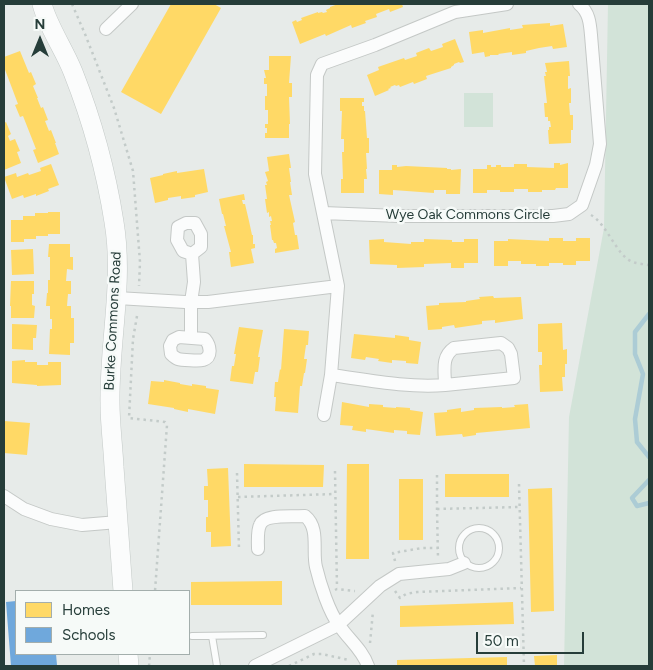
<!DOCTYPE html>
<style>
body{margin:0}
#map{position:relative;width:653px;height:670px;overflow:hidden;background:#e7ebe9;font-family:Figtree,sans-serif}
canvas{display:block}
.frame{position:absolute;inset:0;border:5px solid #263d39;pointer-events:none}
.legend{position:absolute;left:15px;top:590px;width:175px;height:65px;box-sizing:border-box;background:#f6faf8;border:1px solid #a3aeac;margin:0;padding:6px 9px;list-style:none;font-size:15px;color:#263d39}
.legend li{display:flex;align-items:center;gap:10px;height:25px}
.legend b{width:25px;border:1px solid #a3aeac}
.north{position:absolute;left:15px;top:15px;width:50px;height:50px;-webkit-text-stroke:4px #f6faf8;paint-order:stroke;rotate:0deg;font-size:14px;font-weight:700;line-height:20px;text-align:center;color:#263d39}
.north::after{content:'';display:block;margin:auto;width:18px;height:22px;background:#263d39;clip-path:polygon(50% 0,100% 100%,50% 72%,0 100%)}
.scale{position:absolute;left:476px;top:632px;width:108px;height:22px;box-sizing:border-box;border:2px solid #263d39;border-top:0;padding-left:6px;font-size:15px;line-height:18px;white-space:nowrap;color:#263d39;-webkit-text-stroke:4px #f6faf8;paint-order:stroke}
</style>
<div id="map">
<canvas width="653" height="670"></canvas>
<div class="frame"></div>
<ul class="legend">
<li><b style="height:14px;background:#ffd966"></b>Homes</li>
<li><b style="height:14px;background:#6fa8dc"></b>Schools</li>
</ul>
<div class="north">N</div>
<div class="scale">50 m</div>
</div>
<script>
const context = document.querySelector('canvas').getContext('2d');
context.lineJoin = 'round';
function paint(path, color) { context.fillStyle = color; context.fill(path, 'evenodd'); }
function strokePath(path, color, width, dash) { context.strokeStyle = color; context.lineWidth = width; context.lineCap = dash ? 'butt' : 'round'; context.setLineDash(dash || []); context.stroke(path); }
function drawText(font, color, halo, rows, align = 'center') {
  context.font = font + ' Figtree,sans-serif'; context.lineWidth = 5; context.setLineDash([]); context.textBaseline = 'middle'; context.strokeStyle = halo; context.fillStyle = color; for (const [text, x, y, turn = 0] of rows) {
    context.save(); context.translate(x, y); context.rotate((+turn || 0) * Math.PI / 180); context.textAlign = isNaN(turn) ? turn : align; if (halo) context.strokeText(text, 0, 0); context.fillText(text, 0, 0); context.restore();
  }
}
paint(new Path2D(`
 M 608,4 L 649,4 L 649,666 L 564,666 L 569,417 L 604,228 Z
 M 464,93 L 493,93 L 493,127 L 464,127 Z`), '#d2e3d8');
paint(new Path2D(`
 M 171,4 L 214,4 L 221,8 L 161,114 L 121,92 Z
 M 338,4 L 402,4 L 403,7 L 390,12 L 389,9 L 376,14 L 377,17 L 365,21 L 366,23 L 352,28 L 351,25 L 326,36 L 325,34 L 300,44 L 292,22 L 296,20 L 297,22 L 302,20 L 301,18 L 318,12 L 318,13 L 322,12 L 323,13 L 327,12 L 326,10 L 330,8 L 330,7 Z
 M 550,23 L 550,26 L 563,24 L 567,47 L 553,49 L 552,46 L 539,48 L 526,51 L 526,53 L 512,55 L 512,52 L 498,54 L 499,55 L 490,55 L 490,56 L 485,57 L 484,52 L 472,54 L 469,32 L 483,30 L 483,33 L 510,28 L 510,30 L 523,28 L 522,25 Z
 M 455,39 L 464,62 L 460,63 L 459,62 L 454,64 L 454,65 L 451,67 L 451,68 L 426,76 L 427,79 L 414,84 L 413,82 L 400,87 L 399,85 L 396,86 L 395,85 L 390,87 L 391,88 L 388,89 L 389,90 L 375,96 L 367,75 L 379,70 L 378,67 L 404,58 L 405,60 L 417,56 L 416,53 L 429,48 L 431,51 L 443,47 L 442,44 Z
 M 20,51 L 29,73 L 31,72 L 36,84 L 33,86 L 38,98 L 37,98 L 41,108 L 43,107 L 48,120 L 45,121 L 49,131 L 51,130 L 56,143 L 55,143 L 59,154 L 38,163 L 33,150 L 36,149 L 23,116 L 20,117 L 15,105 L 18,104 L 4,67 L 4,57 Z
 M 269,56 L 291,56 L 289,83 L 292,83 L 292,97 L 289,97 L 290,124 L 289,124 L 289,138 L 265,138 L 265,133 L 267,133 L 267,128 L 265,128 L 265,124 L 268,124 L 268,110 L 265,110 L 265,96 L 267,96 L 267,84 L 264,84 L 264,78 L 266,78 L 264,70 L 269,70 Z
 M 569,61 L 570,76 L 568,76 L 568,89 L 571,88 L 571,103 L 569,103 L 570,115 L 573,115 L 573,130 L 571,130 L 571,143 L 549,144 L 548,130 L 549,130 L 549,127 L 551,127 L 550,121 L 548,121 L 548,117 L 545,117 L 544,103 L 547,103 L 544,76 L 546,76 L 545,72 L 547,72 L 545,63 Z
 M 340,98 L 364,98 L 364,102 L 362,102 L 362,106 L 364,106 L 364,111 L 365,111 L 367,138 L 369,138 L 369,153 L 366,153 L 367,169 L 366,169 L 367,179 L 364,179 L 364,193 L 341,193 L 341,179 L 343,179 L 342,152 L 344,152 L 344,139 L 341,139 L 342,111 L 340,111 Z
 M 6,122 L 11,134 L 8,136 L 10,141 L 15,139 L 20,151 L 17,152 L 21,163 L 4,170 L 4,123 Z
 M 289,154 L 291,168 L 289,168 L 291,182 L 290,182 L 292,195 L 289,195 L 295,222 L 293,223 L 295,235 L 297,235 L 299,249 L 275,253 L 275,249 L 277,248 L 276,243 L 274,243 L 273,240 L 272,240 L 270,225 L 271,225 L 270,221 L 272,221 L 271,216 L 269,217 L 269,212 L 267,213 L 265,199 L 267,199 L 265,185 L 267,185 L 266,182 L 268,181 L 265,172 L 269,171 L 267,157 Z
 M 554,163 L 560,163 L 560,165 L 568,163 L 568,188 L 556,188 L 555,190 L 542,190 L 542,192 L 528,192 L 528,189 L 514,189 L 514,192 L 500,192 L 500,190 L 487,190 L 487,193 L 473,193 L 473,169 L 487,169 L 487,165 L 491,165 L 491,167 L 496,167 L 496,165 L 501,165 L 501,167 L 514,167 L 514,164 L 527,164 L 527,167 L 554,168 Z
 M 51,164 L 59,185 L 48,189 L 49,191 L 36,196 L 36,194 L 24,198 L 23,195 L 12,199 L 4,177 L 16,173 L 17,177 L 28,173 L 29,175 L 41,171 L 40,168 Z
 M 392,165 L 397,165 L 397,167 L 406,166 L 447,168 L 447,169 L 451,169 L 451,170 L 461,169 L 460,194 L 446,194 L 446,190 L 434,190 L 434,193 L 393,190 L 393,195 L 379,194 L 379,170 L 392,170 Z
 M 204,169 L 208,192 L 195,195 L 195,197 L 181,199 L 181,196 L 168,198 L 168,200 L 155,203 L 150,178 L 163,175 L 163,174 L 177,171 L 177,173 Z
 M 244,194 L 245,200 L 242,200 L 243,204 L 245,204 L 249,221 L 252,235 L 253,235 L 253,244 L 255,244 L 255,248 L 251,249 L 254,263 L 231,267 L 229,252 L 231,252 L 224,226 L 226,226 L 223,214 L 222,214 L 219,199 Z
 M 48,212 L 60,212 L 60,234 L 48,234 L 48,236 L 36,236 L 36,239 L 24,239 L 24,242 L 11,242 L 11,220 L 23,220 L 23,216 L 35,216 L 35,213 L 48,213 Z
 M 549,238 L 563,238 L 563,241 L 576,241 L 576,238 L 590,238 L 590,261 L 576,261 L 576,265 L 563,265 L 563,263 L 549,263 L 549,266 L 536,266 L 536,264 L 521,264 L 521,261 L 508,261 L 508,266 L 494,266 L 494,241 L 508,241 L 508,239 L 549,241 Z
 M 384,239 L 384,242 L 411,244 L 411,242 L 424,242 L 424,239 L 452,240 L 452,242 L 464,242 L 464,239 L 478,239 L 478,263 L 464,263 L 464,268 L 451,268 L 451,263 L 424,264 L 424,267 L 397,268 L 397,265 L 370,264 L 369,240 Z
 M 49,244 L 70,244 L 70,257 L 73,257 L 73,270 L 67,269 L 66,281 L 71,281 L 71,294 L 68,294 L 67,306 L 71,306 L 71,318 L 74,318 L 74,343 L 70,343 L 70,355 L 49,354 L 50,329 L 52,329 L 52,319 L 50,319 L 50,306 L 46,306 L 47,293 L 48,293 L 48,280 L 50,280 L 50,257 L 48,257 Z
 M 33,249 L 34,274 L 12,275 L 11,250 Z
 M 11,281 L 34,281 L 34,294 L 32,294 L 32,305 L 35,306 L 34,318 L 11,318 L 11,306 L 10,306 Z
 M 493,296 L 494,298 L 521,297 L 523,319 L 495,323 L 495,320 L 482,321 L 482,324 L 455,328 L 454,325 L 442,327 L 442,329 L 428,330 L 426,306 L 439,305 L 439,303 L 466,302 L 466,301 L 480,299 L 479,297 Z
 M 562,323 L 563,350 L 567,349 L 567,364 L 565,364 L 565,377 L 562,377 L 563,391 L 540,392 L 539,365 L 542,365 L 542,352 L 538,352 L 538,324 Z
 M 12,324 L 37,325 L 36,338 L 33,338 L 33,350 L 12,349 Z
 M 239,327 L 263,330 L 258,357 L 260,357 L 258,372 L 255,372 L 253,384 L 230,381 L 232,366 L 234,366 L 236,354 L 234,354 Z
 M 284,329 L 309,331 L 308,345 L 306,345 L 304,359 L 307,359 L 305,373 L 304,373 L 302,386 L 300,386 L 298,413 L 275,411 L 276,397 L 274,397 L 275,382 L 278,382 L 280,369 L 281,370 Z
 M 354,334 L 395,338 L 395,335 L 409,337 L 409,340 L 421,342 L 418,364 L 406,363 L 406,361 L 392,360 L 392,363 L 378,361 L 379,359 L 366,357 L 365,360 L 351,358 Z
 M 25,360 L 25,362 L 37,362 L 37,365 L 48,365 L 48,362 L 61,362 L 61,385 L 37,386 L 37,385 L 12,383 L 12,361 Z
 M 164,380 L 180,383 L 180,384 L 192,386 L 192,384 L 206,386 L 206,388 L 219,390 L 215,414 L 188,409 L 188,412 L 174,409 L 174,408 L 148,404 L 151,381 L 164,382 Z
 M 342,402 L 369,407 L 369,404 L 383,405 L 383,407 L 396,408 L 396,407 L 410,408 L 410,410 L 423,412 L 420,435 L 407,434 L 407,431 L 394,430 L 394,433 L 366,429 L 366,432 L 352,430 L 353,426 L 340,425 Z
 M 528,404 L 530,428 L 476,433 L 476,435 L 463,437 L 462,434 L 436,436 L 434,413 L 447,412 L 447,410 L 461,408 L 461,412 L 474,410 L 474,408 L 502,407 L 502,408 L 515,407 L 514,405 Z
 M 4,421 L 30,423 L 27,455 L 4,453 Z
 M 244,464 L 324,465 L 323,487 L 244,487 Z
 M 347,464 L 369,464 L 369,559 L 346,559 Z
 M 228,468 L 231,546 L 211,547 L 211,532 L 206,532 L 206,517 L 208,517 L 208,500 L 204,500 L 204,486 L 208,486 L 207,469 Z
 M 445,474 L 509,474 L 509,497 L 445,497 Z
 M 399,479 L 423,479 L 423,540 L 399,540 Z
 M 552,488 L 554,611 L 531,612 L 528,489 Z
 M 282,581 L 282,605 L 191,605 L 191,582 Z
 M 513,602 L 514,624 L 400,627 L 400,606 Z
 M 557,655 L 557,666 L 535,666 L 534,656 Z
 M 507,657 L 507,666 L 397,666 L 397,660 Z`), '#ffd966');
paint(new Path2D(`
 M 16,601 L 16,654 L 56,654 L 57,665 L 36,666 L 11,666 L 6,602 Z`), '#6fa8dc');
strokePath(new Path2D(`
 M 649,314 L 635,332 L 635,354 L 643,374 L 635,419 L 637,442 L 649,457
 M 649,480 L 632,498 L 637,506 L 649,503`), '#acccd5', 4.5);
const lane = new Path2D(`
 M459 548a20 20 0 1 1 40 0a20 20 0 1 1-40 0Z
 M 192,636 L 263,635
 M 212,636 L 217,666`);
const street = new Path2D(`
 M 507,4 L 455,12 L 375,45 L 322,64 L 317,75 L 315,174 L 323,213 L 399,216 L 553,216 L 569,214 L 582,205 L 596,165 L 600,144 L 591,35 C 590,23 589,12 579,4
 M 106,29 L 132,4
 M 323,213 L 338,286 L 331,375
 M 186,223 L 195,223 L 201,234 L 201,247 L 192,254 L 183,251 L 177,240 L 178,227 Z
 M 117,298 L 185,302 L 208,302 L 338,286
 M 179,337 L 205,339 C 210,345 213,357 203,360 C 199,361 181,360 178,359 C 175,358 173,356 171,354 L 170,346 L 173,340 Z
 M 191,338 L 191,302 L 194,282 L 192,254
 M 324,415 L 331,375 C 368,380 407,388 445,385 L 514,378 L 511,354 L 508,348 L 501,343 L 454,348 C 441,357 445,371 445,385
 M 4,496 L 24,509 L 51,519 L 82,525 L 118,522
 M 258,549 C 258,542 257,531 260,525 C 264,513 294,517 305,516 C 320,528 312,551 316,567 C 320,584 329,612 339,625 C 348,639 362,649 368,666
 M 255,666 L 338,625 L 380,586 L 399,574 L 449,569 L 464,563`);
const secondary = new Path2D(`
 M 42,4 C 48,27 64,49 73,72 C 92,120 106,171 114,222 C 124,282 109,342 110,403 C 110,424 113,446 114,467 C 117,508 120,550 123,591
 M 128,654 L 129,666`);
strokePath(lane, '#c4c8c6', 8);
strokePath(street, '#c4c8c6', 14);
strokePath(secondary, '#c3c9c7', 20);
strokePath(new Path2D(`
 M 72,4 L 85,34 L 114,108 L 133,171 L 140,262 L 139,286
 M 591,215 C 608,225 617,257 633,262 C 638,264 644,264 649,265
 M 137,316 L 133,339 L 129,418 L 165,422 L 167,425 L 155,591
 M 335,471 L 337,588
 M 237,473 L 239,550
 M 437,475 L 437,509 L 438,558
 M 519,484 L 524,666
 M 238,497 L 335,494
 M 437,509 L 519,507
 M 395,561 L 393,553 L 422,548 L 438,548
 M 335,590 L 337,589 L 355,591
 M 395,591 L 400,598 L 406,594 L 417,592 L 521,588
 M 370,643 L 373,611
 M 149,666 L 150,654
 M 289,666 L 314,654 L 322,654 L 349,660`), '#c3cbc9', 2.5, [2.5, 4]);
strokePath(lane, '#fbfcfc', 6);
strokePath(street, '#fbfcfc', 12);
strokePath(secondary, '#fbfcfc', 19);
drawText('14px', '#263d39', '#f6faf8', [
 ["Wye Oak Commons Circle",468,215],
 ["Burke Commons Road",113,321,-87]
]);
</script>
